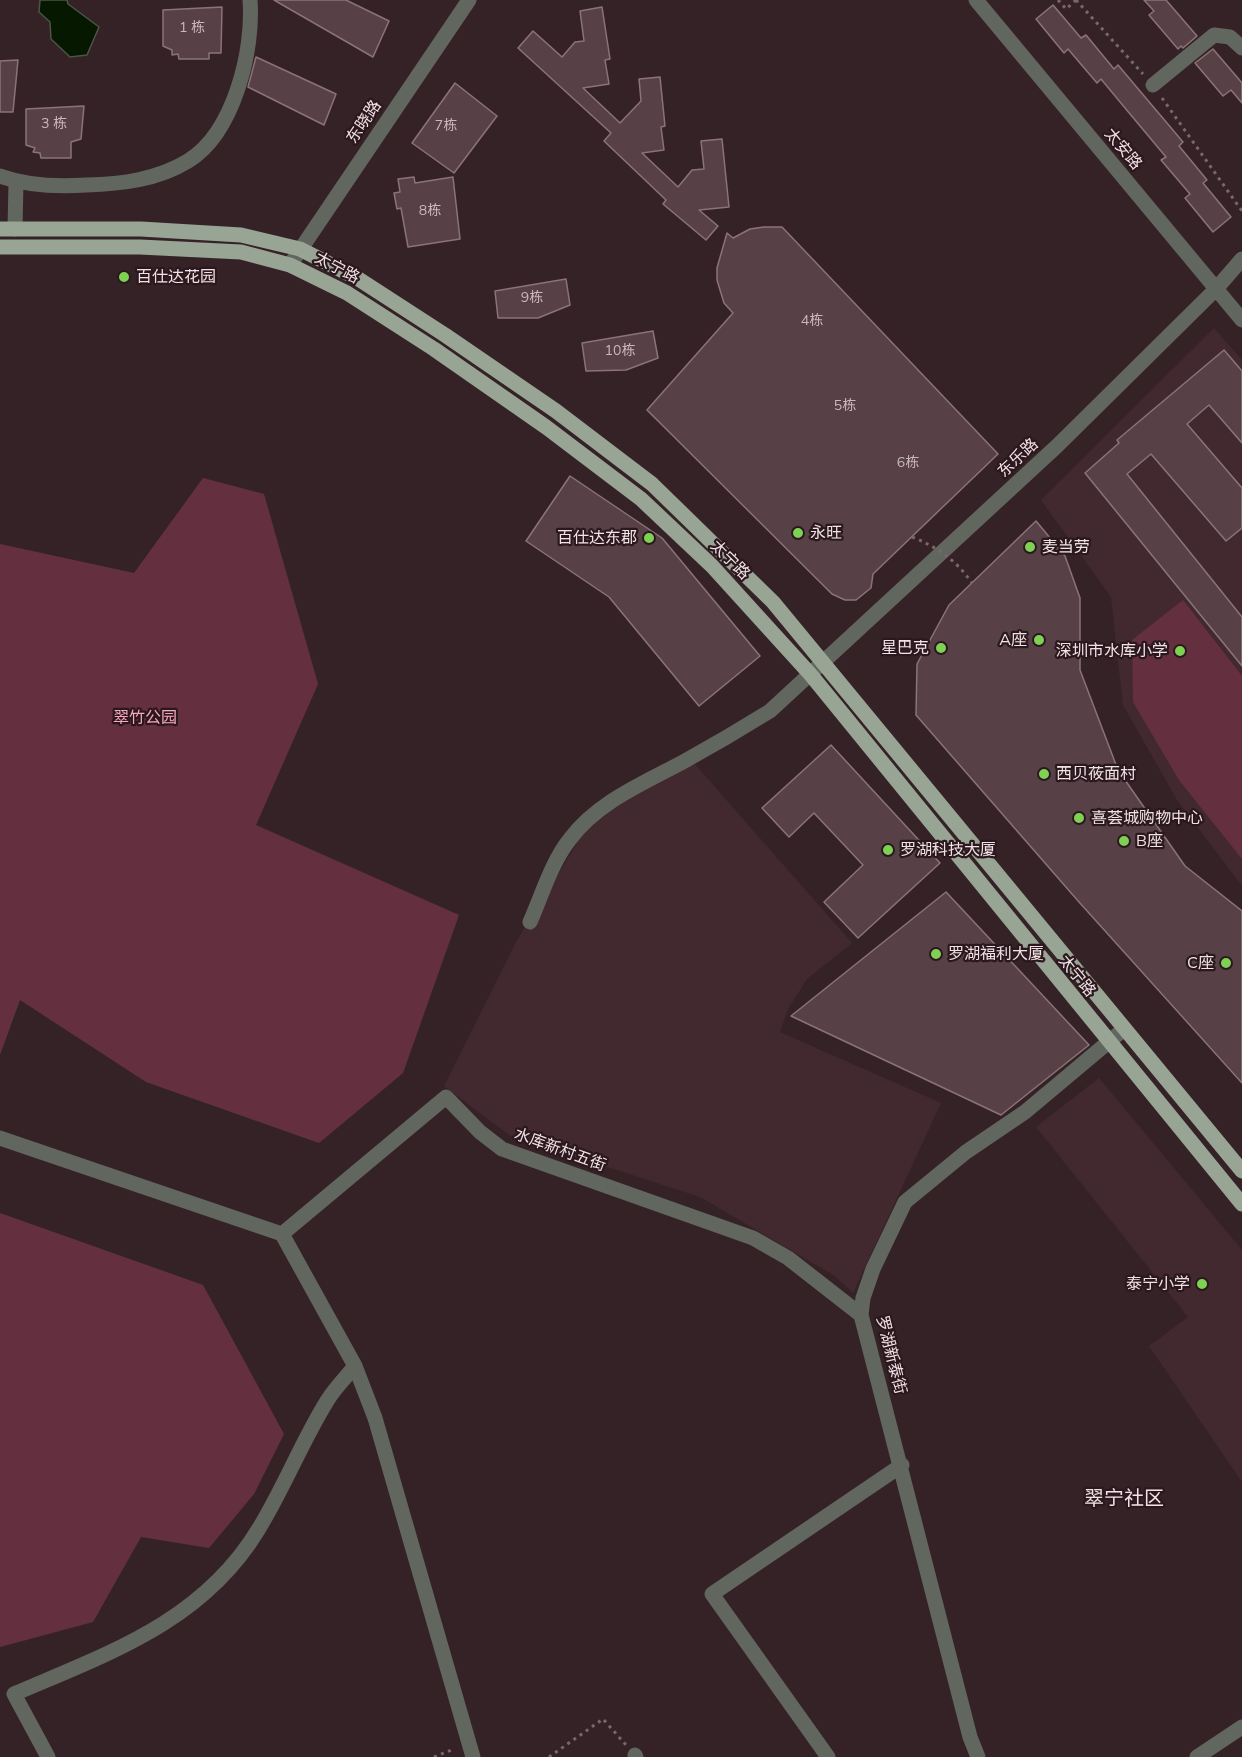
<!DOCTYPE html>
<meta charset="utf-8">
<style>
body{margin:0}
canvas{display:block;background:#352227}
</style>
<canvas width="1242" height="1757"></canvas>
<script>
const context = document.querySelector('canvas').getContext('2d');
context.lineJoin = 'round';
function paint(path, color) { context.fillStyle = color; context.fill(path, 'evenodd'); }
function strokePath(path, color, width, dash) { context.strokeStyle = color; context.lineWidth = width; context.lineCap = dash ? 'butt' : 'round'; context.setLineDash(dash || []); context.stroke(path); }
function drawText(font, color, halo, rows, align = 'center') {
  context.font = font + ' Mulish,"Noto Sans SC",sans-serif'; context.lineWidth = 4.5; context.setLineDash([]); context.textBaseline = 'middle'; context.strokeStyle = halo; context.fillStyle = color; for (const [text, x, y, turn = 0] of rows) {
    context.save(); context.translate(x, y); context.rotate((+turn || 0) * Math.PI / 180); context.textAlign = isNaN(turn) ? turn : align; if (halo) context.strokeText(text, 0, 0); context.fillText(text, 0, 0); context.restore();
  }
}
paint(new Path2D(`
 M 1214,328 L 1242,360 L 1242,886 L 1177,800 L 1123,705 L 1111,597 L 1041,500 Z
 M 693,762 L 852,943 L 807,979 L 788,1009 L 780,1032 L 941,1103 L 853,1293 L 835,1276 L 700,1197 L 509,1135 L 444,1086 L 516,942 L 589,824 L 644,788 Z
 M 1099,1078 L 1242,1250 L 1242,1482 L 1149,1346 L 1188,1317 L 1036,1127 Z`), '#42282f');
paint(new Path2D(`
 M 203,478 L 264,494 L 318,684 L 256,825 L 459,915 L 403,1073 L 319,1143 L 146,1082 L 20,1000 L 0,1055 L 0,544 L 134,573 Z
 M 1183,600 L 1242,676 L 1242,859 L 1179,780 L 1133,702 L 1132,640 Z
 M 0,1213 L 203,1285 L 284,1434 L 254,1494 L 209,1548 L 141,1537 L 93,1622 L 0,1647 Z`), '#643040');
const water = new Path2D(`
 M 40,0 L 67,0 L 68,4 L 99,27 L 87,55 L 70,57 L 51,39 L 50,22 L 39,12 Z`);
paint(water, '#061800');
strokePath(water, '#4c5444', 1.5);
const building = new Path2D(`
 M 274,0 L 346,0 L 389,21 L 373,57 Z
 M 1144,0 L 1166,0 L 1197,36 L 1183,48 L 1181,46 L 1178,49 L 1149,15 L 1154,11 Z
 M 1053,5 L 1081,38 L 1086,35 L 1114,69 L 1118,65 L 1183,142 L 1179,146 L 1207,180 L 1203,183 L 1231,217 L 1213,232 L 1185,198 L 1190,194 L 1161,160 L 1166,157 L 1130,114 L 1101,79 L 1097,83 L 1068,49 L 1064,53 L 1036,19 Z
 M 222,7 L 221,53 L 209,53 L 209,59 L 179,59 L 178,54 L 172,55 L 172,50 L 163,46 L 163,10 Z
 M 602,7 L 610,59 L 605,60 L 609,84 L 583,88 L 620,123 L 641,101 L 639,79 L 660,77 L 665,126 L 661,127 L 664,150 L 642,153 L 678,187 L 692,170 L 704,169 L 701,141 L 722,139 L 729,207 L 699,210 L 718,226 L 706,240 L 663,204 L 666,200 L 604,141 L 611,133 L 518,48 L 533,31 L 562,57 L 575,42 L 584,41 L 580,11 Z
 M 1213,49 L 1242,83 L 1242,103 L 1231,90 L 1223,96 L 1195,63 Z
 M 256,57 L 336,94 L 324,125 L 248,87 Z
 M 18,60 L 13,112 L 0,112 L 0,61 Z
 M 455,83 L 497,116 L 454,173 L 412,143 Z
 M 84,106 L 81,139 L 71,142 L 71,158 L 41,158 L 40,153 L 33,152 L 35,148 L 26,145 L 26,109 Z
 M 414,177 L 415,183 L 453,177 L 460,239 L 408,247 L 401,208 L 397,209 L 394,193 L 400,192 L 398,179 Z
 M 764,227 L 782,227 L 998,454 L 873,574 L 871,588 L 856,600 L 845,600 L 832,594 L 647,410 L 733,313 L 724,303 L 717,280 L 717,268 L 727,233 L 733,238 L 750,229 Z
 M 566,279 L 570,305 L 538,318 L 498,318 L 495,291 Z
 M 653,331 L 658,358 L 626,370 L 586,371 L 582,343 Z
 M 1224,350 L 1242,371 L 1242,443 L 1209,405 L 1187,424 L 1242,488 L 1242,528 L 1226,541 L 1151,454 L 1127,474 L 1242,617 L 1242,666 L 1085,473 L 1119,443 L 1117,440 Z
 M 570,476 L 662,538 L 760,656 L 699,706 L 609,597 L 526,541 Z
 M 1036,521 L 1065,556 L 1080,598 L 1080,670 L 1118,770 L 1185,866 L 1242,911 L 1242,1083 L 1079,902 L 916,715 L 917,664 L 949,605 Z
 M 831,745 L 940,863 L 858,938 L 824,902 L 863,865 L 814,813 L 789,837 L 762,808 Z
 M 946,892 L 1089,1045 L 1001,1115 L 791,1016 Z`);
paint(building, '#574147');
strokePath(building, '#8b7379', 1.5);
strokePath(new Path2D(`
 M 1058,0 L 1066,9 L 1076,0
 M 1076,0 L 1143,74
 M 1162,98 L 1242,211
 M 434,1757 L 454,1749
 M 549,1757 L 603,1719 L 626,1745`), '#78676b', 3, [3, 4.5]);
strokePath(new Path2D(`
 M 976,0 L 1242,320
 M 1153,85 L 1214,35 L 1230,37 L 1242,48
 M 0,176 C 28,186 57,187 86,185 C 121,184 157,180 188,161 C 234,133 254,50 250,0
 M 15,229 L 16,182
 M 290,265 L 469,0
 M 530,922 C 542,895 551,863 570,839 C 598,802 642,784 683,762 C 712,746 741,729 770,711 L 1057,446 L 1216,289 L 1242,259
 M 0,1138 L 282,1234 L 355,1366 L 375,1418 L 473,1757
 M 282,1234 L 446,1097 L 480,1132 L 502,1149 L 753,1238 L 788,1258 L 861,1315
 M 635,1755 L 636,1757
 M 48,1757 L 14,1694 C 109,1653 202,1622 258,1530 C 284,1488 301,1443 327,1401 C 334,1389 346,1377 355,1366
 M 828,1757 L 712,1594 L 902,1465
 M 978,1757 L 970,1737 L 861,1315 L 863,1298 L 873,1269 L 905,1202 L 966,1152 L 1025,1112 L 1124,1029
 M 1197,1757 L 1242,1727`), '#61665e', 15);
strokePath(new Path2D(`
 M 0,229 L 141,229 L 241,235 L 300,249 L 357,278 L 445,335 L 556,411 L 652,484 L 773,602 L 1242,1171
 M 0,247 L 140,247 L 241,252 L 290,265 L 347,293 L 434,349 L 546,427 L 641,499 L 712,566 L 811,675 L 1242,1204`), '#98a494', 15);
strokePath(new Path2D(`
 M 912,537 C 937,547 956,560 972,583`), '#78676b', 3, [3, 4.5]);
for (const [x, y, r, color] of [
 [124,277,6,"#7ed153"],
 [798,533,6,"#7ed153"],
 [649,538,6,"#7ed153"],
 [1030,547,6,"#7ed153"],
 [1039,640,6,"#7ed153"],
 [941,648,6,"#7ed153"],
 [1180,651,6,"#7ed153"],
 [1044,774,6,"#7ed153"],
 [1079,818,6,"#7ed153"],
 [1124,841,6,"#7ed153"],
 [888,850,6,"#7ed153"],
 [936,954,6,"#7ed153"],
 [1226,963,6,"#7ed153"],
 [1202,1284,6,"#7ed153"]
]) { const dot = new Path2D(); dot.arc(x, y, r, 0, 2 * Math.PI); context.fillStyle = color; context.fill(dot); strokePath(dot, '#2b181e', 2); }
drawText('14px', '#c9b9bd', null, [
 ["1 栋",192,28],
 ["3 栋",54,124],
 ["7栋",446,126],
 ["8栋",430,211],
 ["9栋",532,298],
 ["4栋",812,321],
 ["10栋",620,351],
 ["5栋",845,406],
 ["6栋",908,463]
]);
drawText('16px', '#efe1e4', '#2b181e', [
 ["东晓路",364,122,-56],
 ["太安路",1123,149,50],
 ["太宁路",337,268,28],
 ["东乐路",1018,458,-43],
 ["太宁路",730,560,45],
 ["太宁路",1077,976,51],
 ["水库新村五街",560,1150,20],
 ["罗湖新泰街",891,1355,76]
]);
drawText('16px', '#efe1e4', '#2b181e', [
 ["百仕达花园",136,277],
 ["永旺",810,533],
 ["百仕达东郡",637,538,"right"],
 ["麦当劳",1042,547],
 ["A座",1027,640,"right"],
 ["星巴克",929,648,"right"],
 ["深圳市水库小学",1168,651,"right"],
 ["西贝莜面村",1056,774],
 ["喜荟城购物中心",1091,818],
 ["B座",1136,841],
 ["罗湖科技大厦",900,850],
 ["罗湖福利大厦",948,954],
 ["C座",1214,963,"right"],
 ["泰宁小学",1190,1284,"right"]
], 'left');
drawText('16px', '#f9a8be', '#2b181e', [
 ["翠竹公园",145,718]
]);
drawText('20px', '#efe1e4', '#2b181e', [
 ["翠宁社区",1124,1499]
]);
</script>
